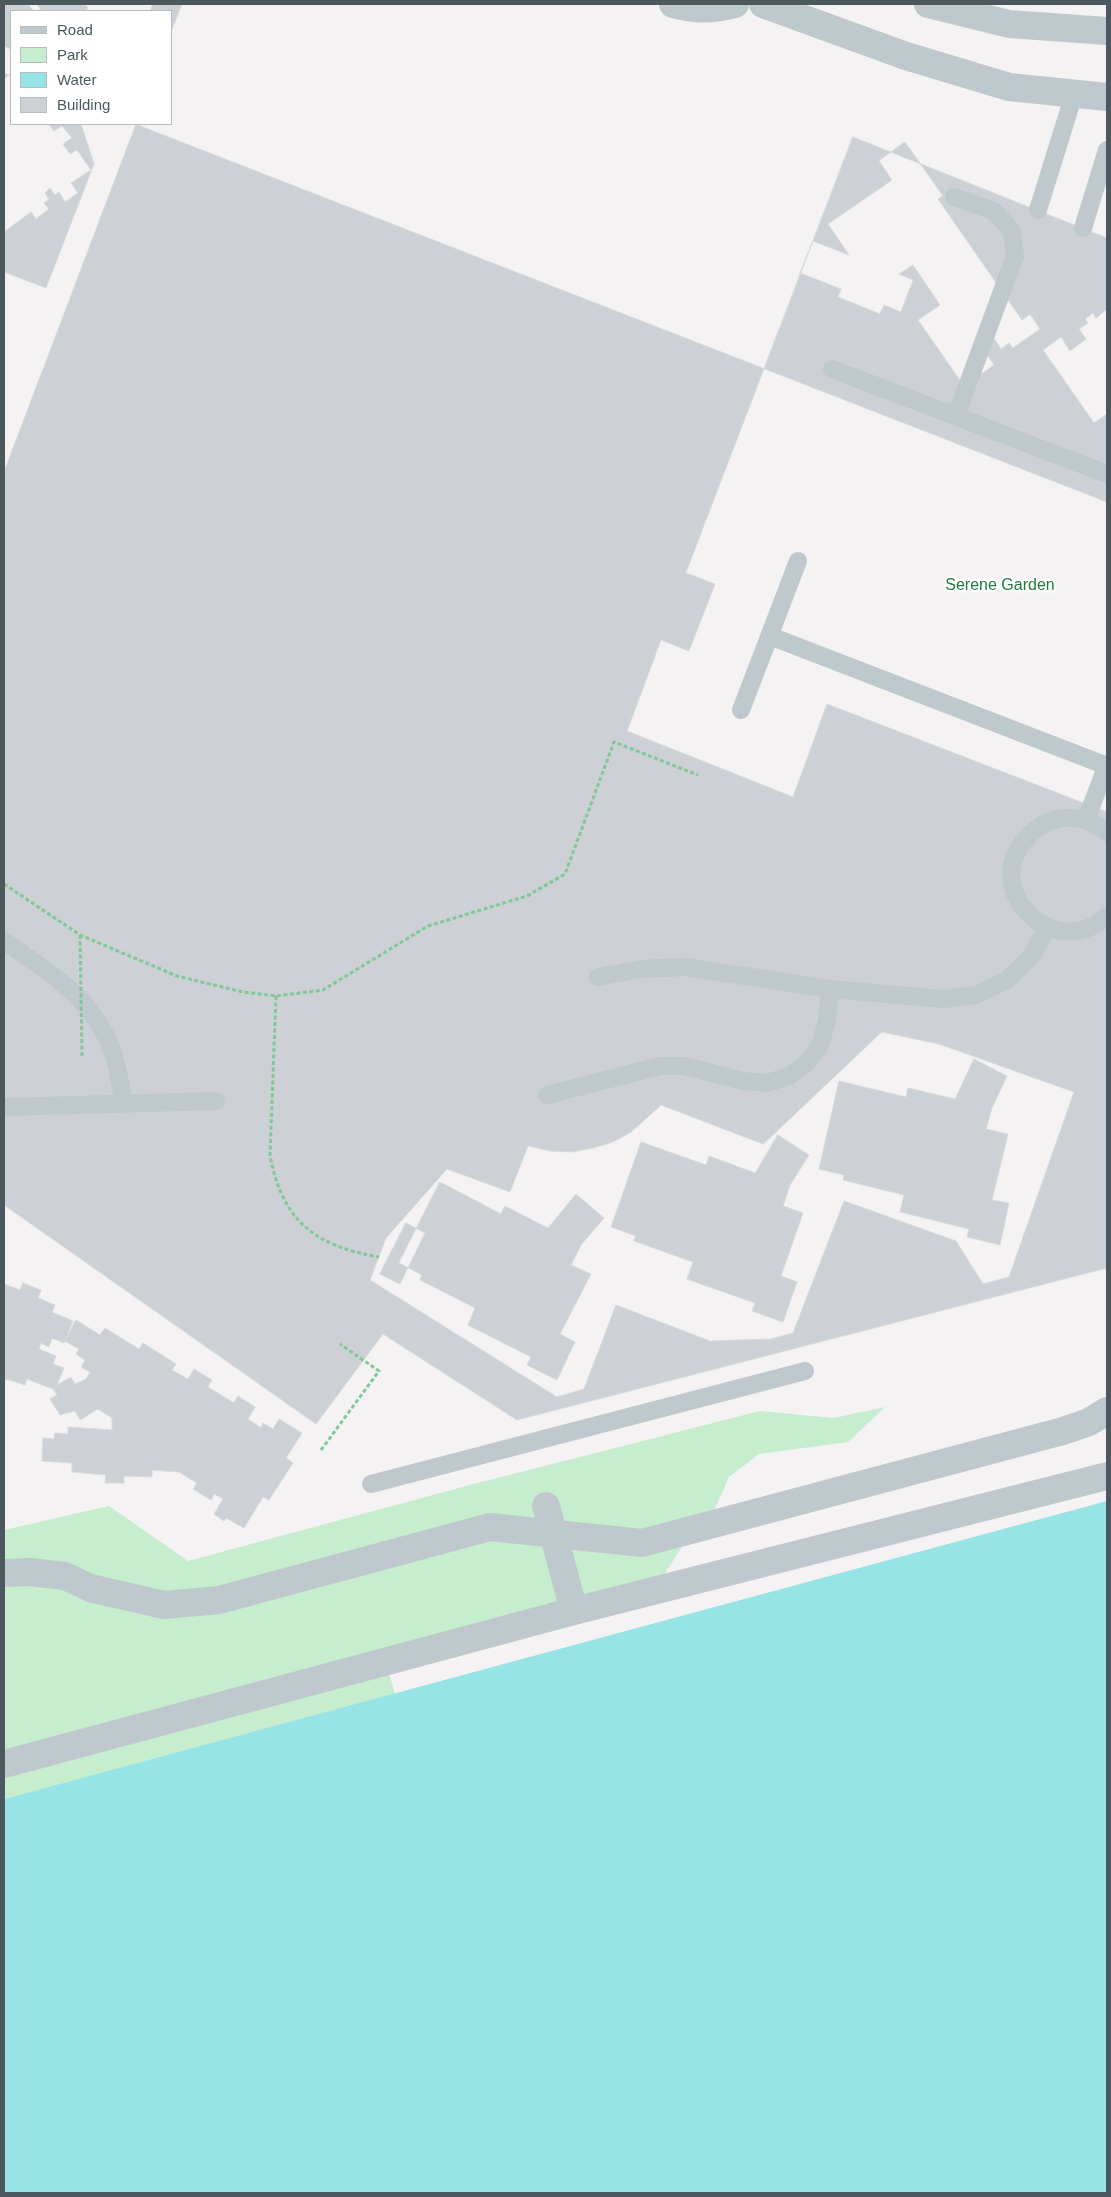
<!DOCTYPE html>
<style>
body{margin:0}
#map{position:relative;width:1111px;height:2197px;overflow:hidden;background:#f4f2f3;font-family:Helvetica,sans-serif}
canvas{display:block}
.frame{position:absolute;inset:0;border:5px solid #4b595e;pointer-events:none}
.legend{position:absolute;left:10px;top:10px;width:162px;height:115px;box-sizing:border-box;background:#fff;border:1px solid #b7bdbf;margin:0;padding:6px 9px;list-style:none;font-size:15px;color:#4b595e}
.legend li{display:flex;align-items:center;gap:10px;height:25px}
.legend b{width:25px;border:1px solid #b7bdbf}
</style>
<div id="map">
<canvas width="1111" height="2197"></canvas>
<div class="frame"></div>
<ul class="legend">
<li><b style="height:6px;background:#bfc9cd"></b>Road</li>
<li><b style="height:14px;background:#c6edce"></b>Park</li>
<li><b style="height:14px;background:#96e4e6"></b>Water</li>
<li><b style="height:14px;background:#cdd0d4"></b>Building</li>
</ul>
</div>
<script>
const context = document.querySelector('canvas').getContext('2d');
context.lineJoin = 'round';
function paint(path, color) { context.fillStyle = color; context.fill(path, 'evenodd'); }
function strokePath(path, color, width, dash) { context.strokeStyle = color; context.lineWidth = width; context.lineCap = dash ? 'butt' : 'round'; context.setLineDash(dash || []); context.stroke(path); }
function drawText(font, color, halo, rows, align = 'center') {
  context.font = font + ' Helvetica,sans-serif'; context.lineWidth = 5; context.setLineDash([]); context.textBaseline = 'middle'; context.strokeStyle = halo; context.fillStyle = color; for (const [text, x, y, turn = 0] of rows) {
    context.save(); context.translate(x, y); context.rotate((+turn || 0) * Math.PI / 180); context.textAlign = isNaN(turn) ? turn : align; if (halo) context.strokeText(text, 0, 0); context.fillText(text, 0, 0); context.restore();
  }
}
paint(new Path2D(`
 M 885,1407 L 848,1442 L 759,1454 L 729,1477 L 713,1513 L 687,1539 L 644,1606 L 389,1673 L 395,1694 L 4,1799 L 4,1530 L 109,1506 L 188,1561 L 470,1485 L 760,1411 L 834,1418 Z`), '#c6edce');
paint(new Path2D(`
 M 1107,1501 L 1107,2193 L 4,2193 L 4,1799 Z`), '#96e4e6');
const building = new Path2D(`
 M 4,4 L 182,4 L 171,32 L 171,11 L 11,11 L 11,124 L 136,124 L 4,472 Z
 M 28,4 L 153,4 L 150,11 L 34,11 Z
 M 37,4 L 85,4 L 88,8 L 84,11 L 42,11 Z
 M 4,46 L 11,49 L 11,124 L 81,124 L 94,164 L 46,288 L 4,272 Z
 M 4,73 L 11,76 L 11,124 L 135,124 L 1107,502 L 1107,1268 L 517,1420 L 383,1334 L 316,1424 L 4,1205 Z
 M 9,75 L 11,78 L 11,124 L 49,124 L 54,131 L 62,126 L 72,138 L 63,144 L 70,154 L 77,150 L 91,170 L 71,183 L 78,193 L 65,202 L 59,192 L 55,195 L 50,188 L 45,193 L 49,199 L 44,203 L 49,209 L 36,219 L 31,212 L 4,232 L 4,79 Z
 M 853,137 L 1107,238 L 1107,812 L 827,704 L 793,797 L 627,731 L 661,640 L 689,651 L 715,584 L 686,573 Z
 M 905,142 L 943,196 L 938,199 L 1022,320 L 1030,314 L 1040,329 L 1013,348 L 1009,343 L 1001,349 L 991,334 L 979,342 L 994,365 L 964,386 L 918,320 L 940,305 L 913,265 L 899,274 L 913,280 L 901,312 L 884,305 L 880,314 L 838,297 L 841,289 L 800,273 L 813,241 L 849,255 L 828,224 L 892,180 L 879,161 Z
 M 1107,309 L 1107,414 L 1094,423 L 1043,350 L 1061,337 L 1070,351 L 1086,339 L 1079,329 L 1088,323 L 1085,319 L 1093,313 L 1096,318 Z
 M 882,1032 L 939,1044 L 1074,1092 L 1009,1277 L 983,1284 L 956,1241 L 844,1201 L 793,1333 L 771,1339 L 710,1341 L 616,1305 L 584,1389 L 557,1397 L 370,1280 L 386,1238 L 447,1169 L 510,1192 L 528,1146 L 550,1151 L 572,1152 L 593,1148 L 613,1142 L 631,1132 L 661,1105 L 763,1144 Z
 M 974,1059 L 1007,1076 L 992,1108 L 986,1129 L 1008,1134 L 992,1200 L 1009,1203 L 1000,1245 L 967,1237 L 969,1229 L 900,1212 L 904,1195 L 843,1180 L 844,1175 L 819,1169 L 839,1081 L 906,1097 L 908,1088 L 955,1099 Z
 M 778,1135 L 809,1155 L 790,1185 L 783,1206 L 803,1213 L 781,1276 L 797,1282 L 783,1322 L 752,1311 L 755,1303 L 687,1279 L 693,1262 L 634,1241 L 636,1236 L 611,1227 L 641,1142 L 706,1165 L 709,1156 L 755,1173 Z
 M 440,1182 L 501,1214 L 505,1206 L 548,1228 L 576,1194 L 604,1218 L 581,1245 L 571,1265 L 591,1274 L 560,1334 L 575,1342 L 557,1380 L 527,1365 L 531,1357 L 468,1325 L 475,1308 L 420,1280 L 422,1275 L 399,1263 Z
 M 406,1223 L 425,1233 L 400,1284 L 380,1274 Z
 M 23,1283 L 41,1290 L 38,1298 L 55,1305 L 52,1312 L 73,1321 L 64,1343 L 52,1338 L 49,1347 L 41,1343 L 39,1349 L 56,1356 L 53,1364 L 64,1368 L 57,1385 L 53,1389 L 27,1379 L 25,1385 L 6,1379 L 4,1384 L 4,1284 L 20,1290 Z
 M 76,1320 L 100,1335 L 105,1328 L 139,1349 L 143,1343 L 176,1364 L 172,1370 L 188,1379 L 194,1369 L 212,1380 L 208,1387 L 234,1403 L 238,1396 L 255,1407 L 248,1419 L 261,1428 L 263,1423 L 273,1429 L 279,1419 L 302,1433 L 286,1458 L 293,1463 L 269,1500 L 263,1497 L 244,1528 L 226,1518 L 224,1521 L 214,1514 L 223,1499 L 214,1494 L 211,1500 L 193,1489 L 197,1483 L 179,1472 L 152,1470 L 152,1477 L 124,1476 L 124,1483 L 105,1483 L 106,1475 L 72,1472 L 72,1463 L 42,1461 L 43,1438 L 54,1439 L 55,1433 L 68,1434 L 68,1427 L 112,1430 L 112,1418 L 98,1409 L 80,1420 L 75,1411 L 60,1415 L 50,1399 L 57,1395 L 53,1389 L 57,1385 L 71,1377 L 75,1384 L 86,1379 L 90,1372 L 81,1367 L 85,1360 L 76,1354 L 79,1349 L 65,1341 Z`);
paint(building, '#cdd0d4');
strokePath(building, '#d7dadd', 1);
strokePath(new Path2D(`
 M 4,884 L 80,935 L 177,976 L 243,992 L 276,996 L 323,990 L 428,926 L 527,896 L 565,874 L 614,742 L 698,775
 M 321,1450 L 379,1371 L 340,1344`), '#80c898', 3, [4, 2.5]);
strokePath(new Path2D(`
 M 954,197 L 994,211 L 1012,231 L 1015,256 L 956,416
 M 1038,210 L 1074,94
 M 1083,228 L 1107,150
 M 832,369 L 1107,474
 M 770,636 L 1107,766
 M 741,710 L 798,561
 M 1086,820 L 1107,765
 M 1107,833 C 1095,821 1075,815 1058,819 C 1043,822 1033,830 1024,841 C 981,893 1057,963 1107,916
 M 4,941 C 73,988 115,1014 123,1104
 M 598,977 L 641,969 L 686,967 L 830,989 L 943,999 L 976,995 L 1007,980 L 1031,957 L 1047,928
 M 547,1095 L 660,1066 L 684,1066 L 743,1081 L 767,1083 L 789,1076 L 808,1062 L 821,1043 L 827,1020 L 830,989
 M 4,1107 L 216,1101
 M 371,1484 L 805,1371`), '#bfc9cd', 18);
strokePath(new Path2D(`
 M 673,4 C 695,10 712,10 735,4
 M 763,4 L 906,56 L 1009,87 L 1107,97
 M 928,4 L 1009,24 L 1107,31
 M 546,1506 L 574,1611
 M 4,1573 L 30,1572 L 65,1576 L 90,1588 L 164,1605 L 219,1600 L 490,1527 L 642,1543 L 1063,1431 L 1089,1422 L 1107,1411
 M 4,1764 L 574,1611 L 1107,1476`), '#bfc9cd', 28);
strokePath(new Path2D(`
 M 80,935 L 82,1056
 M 276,996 L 270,1155 C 282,1221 315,1246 379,1257`), '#80c898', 3, [4, 2.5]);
drawText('16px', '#207c3d', '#fff', [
 ["Serene Garden",1000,586]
]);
</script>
